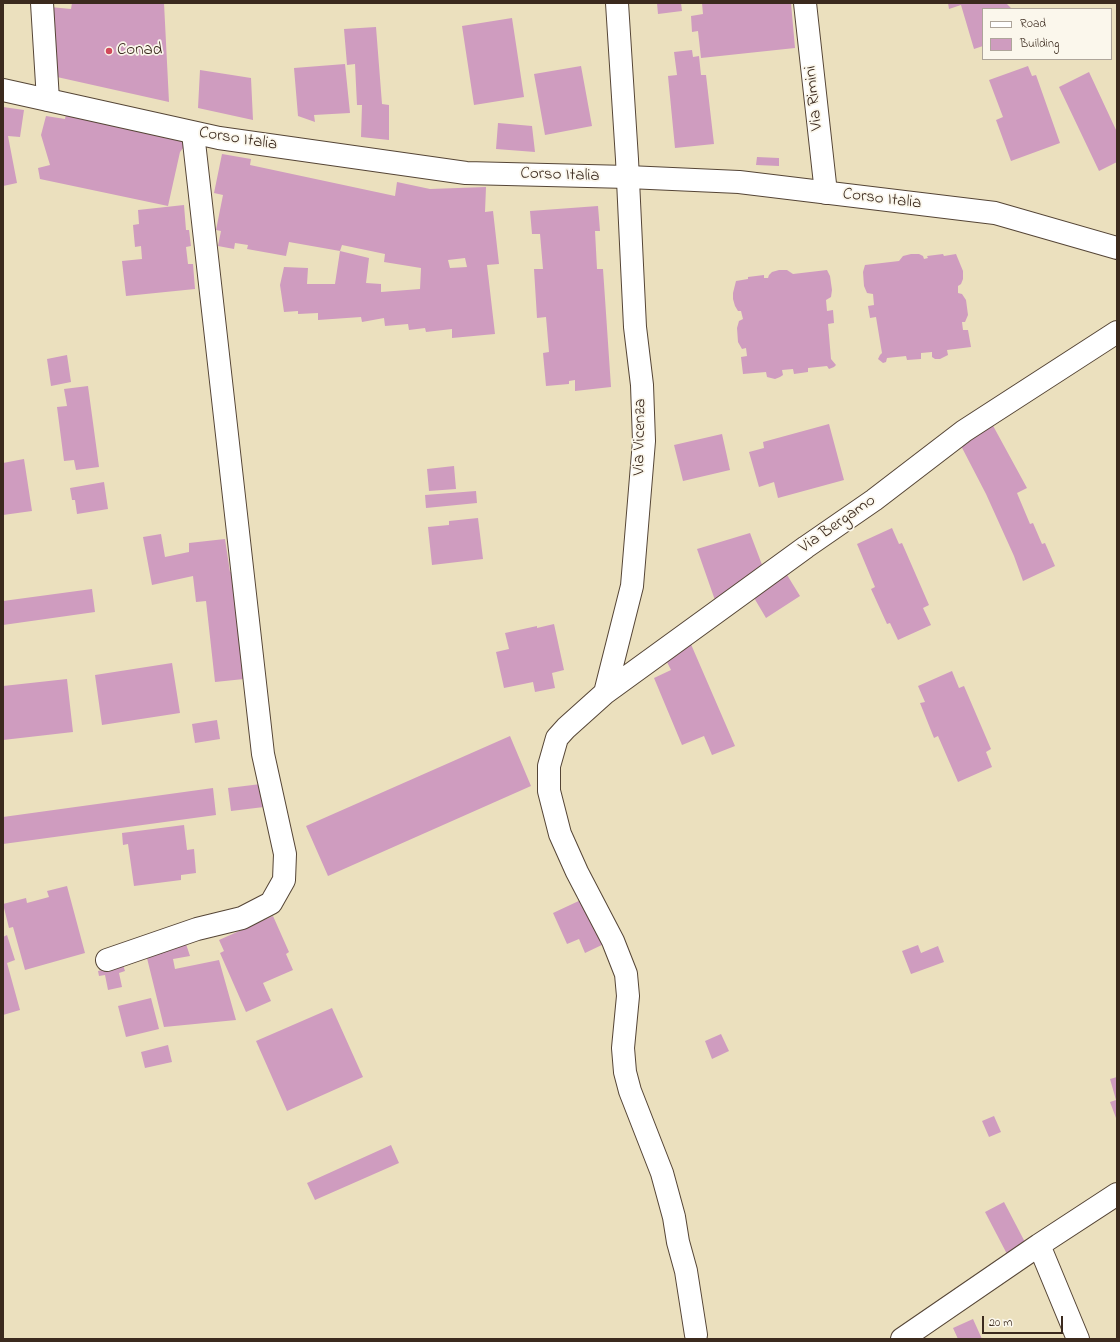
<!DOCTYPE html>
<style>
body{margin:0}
#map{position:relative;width:1120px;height:1342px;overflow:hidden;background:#ebe0be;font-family:"Indie Flower",sans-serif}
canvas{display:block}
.frame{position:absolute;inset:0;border:4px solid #3b2a1e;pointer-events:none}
.legend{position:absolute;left:982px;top:8px;width:130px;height:52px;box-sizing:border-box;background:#fbf7ec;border:1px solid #aea59a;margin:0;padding:5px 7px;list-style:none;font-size:12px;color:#3b2a1e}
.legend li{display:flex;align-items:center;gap:8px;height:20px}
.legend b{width:20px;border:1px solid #aea59a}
.scale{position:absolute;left:982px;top:1316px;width:81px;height:18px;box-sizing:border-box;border:2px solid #3b2a1e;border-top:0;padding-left:5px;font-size:12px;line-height:14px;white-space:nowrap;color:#3b2a1e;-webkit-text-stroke:3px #fbf7ec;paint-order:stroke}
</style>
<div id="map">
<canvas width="1120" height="1342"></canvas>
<div class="frame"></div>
<ul class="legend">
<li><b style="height:5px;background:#fff"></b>Road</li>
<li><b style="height:11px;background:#cf9cbf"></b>Building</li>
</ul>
<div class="scale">20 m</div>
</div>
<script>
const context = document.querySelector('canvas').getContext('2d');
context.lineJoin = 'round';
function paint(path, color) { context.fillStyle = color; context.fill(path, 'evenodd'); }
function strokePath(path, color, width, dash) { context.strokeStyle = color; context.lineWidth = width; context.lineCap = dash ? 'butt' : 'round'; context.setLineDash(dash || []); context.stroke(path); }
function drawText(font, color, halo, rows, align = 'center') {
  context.font = font + ' "Indie Flower",sans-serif'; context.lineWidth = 3.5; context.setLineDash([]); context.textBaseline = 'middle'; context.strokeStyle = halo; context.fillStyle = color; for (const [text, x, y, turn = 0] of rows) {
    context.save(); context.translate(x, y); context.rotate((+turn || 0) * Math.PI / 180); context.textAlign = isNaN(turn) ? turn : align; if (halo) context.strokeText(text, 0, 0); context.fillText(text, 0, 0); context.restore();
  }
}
paint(new Path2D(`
 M 72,3 L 164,3 L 169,102 L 57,77 L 50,7 L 71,9 Z
 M 657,3 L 681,3 L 682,11 L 658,14 Z
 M 702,3 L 791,3 L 795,48 L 701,58 L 698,31 L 692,32 L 691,16 L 703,14 Z
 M 948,3 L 1006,3 L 1012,9 L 983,9 L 983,46 L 974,49 L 961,5 L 949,9 Z
 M 512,18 L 524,97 L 474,105 L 462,26 Z
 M 376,27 L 382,104 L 389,105 L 389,140 L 361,137 L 362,105 L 357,105 L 355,64 L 347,65 L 344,29 Z
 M 692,50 L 693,57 L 699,56 L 701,75 L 706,75 L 714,144 L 675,148 L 668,76 L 677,75 L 674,52 Z
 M 345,64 L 350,113 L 314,115 L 315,122 L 298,116 L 294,68 Z
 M 581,66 L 592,126 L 545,135 L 534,74 Z
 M 1028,66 L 1032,76 L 1036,75 L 1060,143 L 1011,161 L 996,120 L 1003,117 L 989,80 Z
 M 200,70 L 251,78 L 253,120 L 198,108 Z
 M 1089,72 L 1117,132 L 1117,162 L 1099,171 L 1059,87 Z
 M 3,107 L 24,110 L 20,137 L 8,136 L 17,183 L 3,186 Z
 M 66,114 L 178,140 L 183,139 L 184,147 L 180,152 L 168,206 L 40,179 L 38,168 L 50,165 L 41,135 L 46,116 L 65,119 Z
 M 498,123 L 532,126 L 535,152 L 496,149 Z
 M 222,154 L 251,159 L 250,165 L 395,196 L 397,182 L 430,189 L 486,187 L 485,212 L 493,211 L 499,264 L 487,265 L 495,334 L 452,338 L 452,329 L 426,332 L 425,328 L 409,330 L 408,324 L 385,326 L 384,318 L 362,322 L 361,317 L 318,320 L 318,313 L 298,314 L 298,311 L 284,312 L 280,285 L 284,267 L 308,268 L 307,284 L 335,284 L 340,251 L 289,242 L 286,256 L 247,249 L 248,245 L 235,243 L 234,249 L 218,246 L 221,231 L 216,230 L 223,195 L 214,193 ZM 342,245 L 385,254 L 384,262 L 421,268 L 420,289 L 381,292 L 381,284 L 366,283 L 369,258 L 340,251 ZM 465,258 L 467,267 L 450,268 L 448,260 Z
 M 757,157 L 779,158 L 779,166 L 756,165 Z
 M 184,205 L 186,230 L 189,230 L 191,246 L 186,247 L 188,264 L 193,264 L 195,289 L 126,296 L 122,261 L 142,259 L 141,246 L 135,247 L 133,225 L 139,224 L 138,210 Z
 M 598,206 L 600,231 L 595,231 L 597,269 L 603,269 L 611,387 L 575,391 L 575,380 L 569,381 L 569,384 L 546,386 L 543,353 L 549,352 L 546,317 L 537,318 L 534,269 L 543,269 L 540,234 L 532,234 L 530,211 Z
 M 911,254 L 919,254 L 923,256 L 924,259 L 928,258 L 927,256 L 943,254 L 944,256 L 956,254 L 963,271 L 963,279 L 961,284 L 958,286 L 958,293 L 962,294 L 966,300 L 968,315 L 965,322 L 962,322 L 963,330 L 968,330 L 971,347 L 947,350 L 948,355 L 940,359 L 935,359 L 932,357 L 932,352 L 921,353 L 921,359 L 907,360 L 906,356 L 887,358 L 886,362 L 883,363 L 878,359 L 880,355 L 882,353 L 876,317 L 870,318 L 868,306 L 874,305 L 873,294 L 867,293 L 864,286 L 863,272 L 865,265 L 899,261 L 903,256 Z
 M 779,270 L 787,270 L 793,274 L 827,270 L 830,276 L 832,290 L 831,297 L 826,300 L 827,311 L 833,310 L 834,323 L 828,324 L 831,359 L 836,365 L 834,367 L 829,369 L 827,366 L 808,368 L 808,372 L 794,374 L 793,369 L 782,370 L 783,375 L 780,377 L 775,379 L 767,377 L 766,372 L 743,374 L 741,357 L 747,356 L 746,348 L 742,349 L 738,342 L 737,328 L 739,321 L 743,319 L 741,311 L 738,311 L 735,306 L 733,299 L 733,293 L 736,281 L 748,279 L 748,277 L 764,275 L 764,278 L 768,278 L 769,275 L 772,272 Z
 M 67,355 L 71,382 L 51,386 L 47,359 Z
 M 88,386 L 99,467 L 76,470 L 74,460 L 64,461 L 57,407 L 67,406 L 64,389 Z
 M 991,422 L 1027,488 L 1017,493 L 1030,524 L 1033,523 L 1042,544 L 1045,543 L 1055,566 L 1023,581 L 1014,556 L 986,494 L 958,440 Z
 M 829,424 L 844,480 L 778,498 L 774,482 L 759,487 L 749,452 L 764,448 L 763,442 Z
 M 722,434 L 730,470 L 683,481 L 674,445 Z
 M 24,459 L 32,511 L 3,515 L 3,463 Z
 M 454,466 L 456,489 L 429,491 L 427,469 Z
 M 104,482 L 108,509 L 77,514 L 75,500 L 72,500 L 70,488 Z
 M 476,491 L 477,503 L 426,508 L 425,495 Z
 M 478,518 L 483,559 L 432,565 L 428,527 L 449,525 L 449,521 Z
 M 892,528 L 899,544 L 902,543 L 929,605 L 923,608 L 931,625 L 898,640 L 890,623 L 887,624 L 871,589 L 875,587 L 857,544 Z
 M 750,533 L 764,570 L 716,603 L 697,549 Z
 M 161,534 L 165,557 L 189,552 L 189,543 L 225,539 L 230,572 L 233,572 L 244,679 L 215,682 L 206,601 L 196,602 L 193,576 L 152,585 L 143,537 Z
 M 784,570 L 800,596 L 766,618 L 750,591 Z
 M 92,589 L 95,612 L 3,625 L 3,601 Z
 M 554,624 L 564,670 L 552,673 L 555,688 L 535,692 L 533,682 L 504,688 L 496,652 L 509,649 L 505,633 L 537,626 L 537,628 Z
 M 690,642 L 735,746 L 712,755 L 704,736 L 682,745 L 654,678 L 671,670 L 663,654 Z
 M 172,663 L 180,713 L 102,725 L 95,675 Z
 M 952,671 L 959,688 L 964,686 L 991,749 L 986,752 L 992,767 L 958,782 L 938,736 L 934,738 L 920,703 L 925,702 L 918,686 Z
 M 67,679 L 73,732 L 3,740 L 3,686 Z
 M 217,720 L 220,739 L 195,743 L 192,724 Z
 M 510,736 L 531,786 L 328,876 L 306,826 Z
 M 261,784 L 264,807 L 231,811 L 228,788 Z
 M 213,788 L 216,815 L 3,844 L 3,817 Z
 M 184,825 L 187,850 L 194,849 L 196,873 L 181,875 L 181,880 L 134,886 L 128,844 L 123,845 L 122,833 Z
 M 67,886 L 85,953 L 25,970 L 13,927 L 9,928 L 3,904 L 26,898 L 27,903 L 49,897 L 47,891 Z
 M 583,899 L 606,943 L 585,953 L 579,939 L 567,944 L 553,913 Z
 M 273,916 L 289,952 L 286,954 L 293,970 L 263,983 L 271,1001 L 246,1012 L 220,953 L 224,951 L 219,940 Z
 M 7,935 L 15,960 L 7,963 L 20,1010 L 3,1015 L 3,937 Z
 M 185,941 L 190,956 L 173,959 L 175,969 L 219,960 L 236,1020 L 164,1027 L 145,950 Z
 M 918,945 L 921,953 L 938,946 L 944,962 L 911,974 L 902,951 Z
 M 123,965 L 125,971 L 119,973 L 122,987 L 108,990 L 105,975 L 99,976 L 98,971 Z
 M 151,998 L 159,1029 L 126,1037 L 118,1006 Z
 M 332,1008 L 363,1077 L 287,1111 L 256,1041 Z
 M 721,1034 L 729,1051 L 712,1059 L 705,1041 Z
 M 168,1045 L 172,1062 L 145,1068 L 141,1052 Z
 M 1117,1077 L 1117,1118 L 1116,1118 L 1110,1102 L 1116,1100 L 1110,1079 Z
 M 994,1116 L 1001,1132 L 989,1137 L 982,1121 Z
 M 391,1145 L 399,1163 L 315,1200 L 307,1183 Z
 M 1004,1202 L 1026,1244 L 1007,1254 L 985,1212 Z
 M 973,1319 L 982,1339 L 958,1339 L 953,1328 Z`), '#cf9cbf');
const street = new Path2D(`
 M 42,3 L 48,100
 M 805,3 L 826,193
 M 605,693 L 632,586 L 644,441 L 642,385 L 635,327 L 632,265 L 627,159 L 617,3
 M 107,960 L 197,929 L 242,918 L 271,903 L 284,880 L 285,854 L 263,754 L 193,133
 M 1039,1245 L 1078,1339
 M 696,1335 L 686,1271 L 678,1242 L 674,1217 L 662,1173 L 630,1091 L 625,1072 L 623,1048 L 628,996 L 626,974 L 613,941 L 577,872 L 560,834 L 549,791 L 549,766 L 557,738 L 566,728 L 605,693 L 806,547 L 874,500 L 964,431 L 1117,332
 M 902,1339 L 1039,1245 L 1117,1194`);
const secondary = new Path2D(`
 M 3,90 L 219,138 L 466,173 L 628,177 L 739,182 L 995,213 L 1117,248`);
strokePath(street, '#554536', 24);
strokePath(secondary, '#554536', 24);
strokePath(street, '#fff', 22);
strokePath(secondary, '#fff', 22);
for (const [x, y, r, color] of [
 [109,51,4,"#d1495b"]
]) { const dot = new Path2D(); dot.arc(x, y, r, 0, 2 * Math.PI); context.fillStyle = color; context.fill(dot); strokePath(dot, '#fbf7ec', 1.5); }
drawText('17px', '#3b2a1e', '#fbf7ec', [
 ["Conad",117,51]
], 'left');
drawText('17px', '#3b2a1e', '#fbf7ec', [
 ["Via Rimini",815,98,-96],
 ["Corso Italia",238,140,9],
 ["Corso Italia",560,176,2],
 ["Corso Italia",882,200,7],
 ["Via Vicenza",641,437,-89],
 ["Via Bergamo",838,525,-35]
]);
</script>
